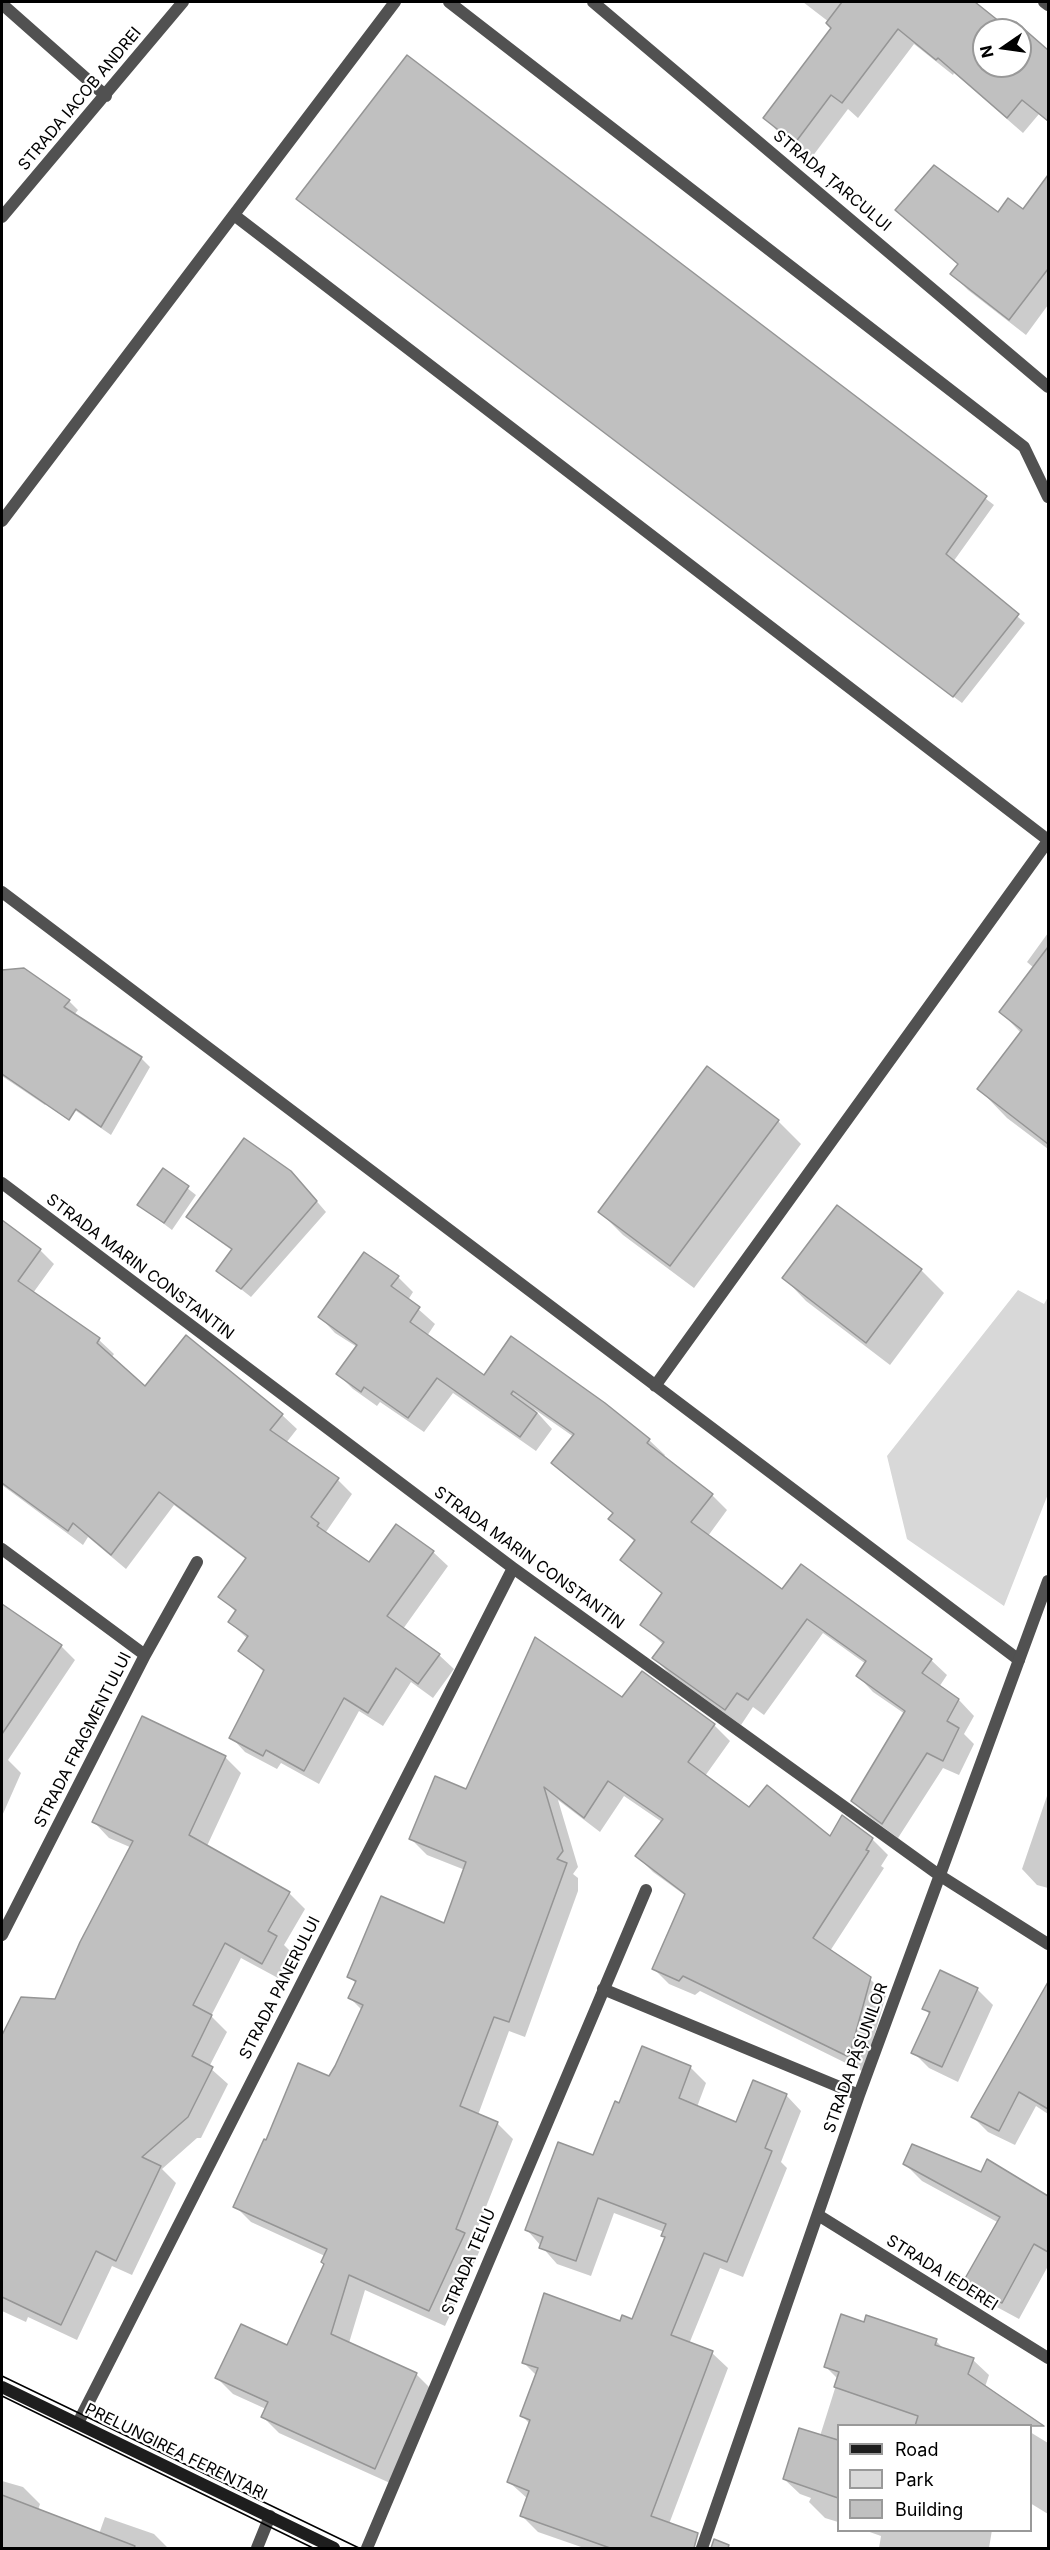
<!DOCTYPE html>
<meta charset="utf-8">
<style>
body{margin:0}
#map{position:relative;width:1050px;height:2550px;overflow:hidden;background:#fff;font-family:Inter,sans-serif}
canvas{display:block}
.frame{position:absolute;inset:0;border:3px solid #000;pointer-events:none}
.legend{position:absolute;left:837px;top:2424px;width:195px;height:108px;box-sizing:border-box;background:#fff;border:2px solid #999;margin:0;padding:8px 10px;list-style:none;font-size:18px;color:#000}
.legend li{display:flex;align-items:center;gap:12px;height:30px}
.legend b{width:30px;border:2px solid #999}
.north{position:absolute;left:972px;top:18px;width:60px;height:60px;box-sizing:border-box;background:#fff;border:2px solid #999;border-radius:50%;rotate:257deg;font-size:16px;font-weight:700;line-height:24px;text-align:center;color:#000}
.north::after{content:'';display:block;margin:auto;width:21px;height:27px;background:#000;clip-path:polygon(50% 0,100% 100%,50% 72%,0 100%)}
</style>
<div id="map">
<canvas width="1050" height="2550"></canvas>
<div class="frame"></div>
<ul class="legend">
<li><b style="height:8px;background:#1e1e1e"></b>Road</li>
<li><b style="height:16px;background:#d8d8d8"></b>Park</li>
<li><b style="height:16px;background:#c0c0c0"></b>Building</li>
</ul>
<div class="north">N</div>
</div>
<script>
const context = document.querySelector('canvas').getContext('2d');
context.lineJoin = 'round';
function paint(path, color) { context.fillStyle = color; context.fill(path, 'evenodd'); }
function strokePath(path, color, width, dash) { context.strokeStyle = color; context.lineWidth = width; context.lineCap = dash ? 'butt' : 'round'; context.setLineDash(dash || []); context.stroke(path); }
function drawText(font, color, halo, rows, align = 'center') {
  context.font = font + ' Inter,sans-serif'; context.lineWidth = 4.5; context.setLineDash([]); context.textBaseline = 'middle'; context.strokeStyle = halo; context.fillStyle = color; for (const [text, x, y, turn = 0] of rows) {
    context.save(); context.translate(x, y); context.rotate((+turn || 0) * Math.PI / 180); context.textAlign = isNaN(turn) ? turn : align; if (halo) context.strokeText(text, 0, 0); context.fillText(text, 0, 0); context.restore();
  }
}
paint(new Path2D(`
 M 1018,1290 L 1044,1304 L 1048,1297 L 1048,1494 L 1004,1606 L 907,1539 L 887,1456 Z`), '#d8d8d8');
paint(new Path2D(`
 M 803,2 L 972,2 L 1007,30 L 984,30 L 984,66 L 1020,66 L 1020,30 L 1012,30 L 1016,24 L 1048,52 L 1048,122 L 1039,114 L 1023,133 L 954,73 L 953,75 L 914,44 L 858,118 L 848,109 L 812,157 L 780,134 L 765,118 L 833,28 L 829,22 Z
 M 408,57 L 994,505 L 953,562 L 1025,623 L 962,703 L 306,207 Z
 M 1048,178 L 1048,305 L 1026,335 L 968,290 L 952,274 L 959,265 L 897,210 L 998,214 L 1023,211 Z
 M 1048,933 L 1048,1149 L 1007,1118 L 979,1089 L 1021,1033 L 1001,1012 L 1034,968 L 1027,962 Z
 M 23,969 L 69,1001 L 78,1010 L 74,1015 L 141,1058 L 150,1067 L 111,1135 L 53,1095 L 45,1105 L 2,1076 L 2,971 Z
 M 707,1068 L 778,1121 L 801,1144 L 694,1288 L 623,1235 L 600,1212 Z
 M 164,1170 L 196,1195 L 172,1230 L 139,1205 Z
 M 301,1183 L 326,1212 L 251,1297 L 218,1271 L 233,1251 L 198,1226 L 188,1217 Z
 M 11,1229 L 40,1250 L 54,1264 L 33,1293 L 99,1340 L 114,1354 L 111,1358 L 145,1389 L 186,1337 L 282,1415 L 297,1429 L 286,1443 L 338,1480 L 352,1494 L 326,1532 L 333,1539 L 369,1564 L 433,1552 L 448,1566 L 403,1629 L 439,1655 L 454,1669 L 433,1698 L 411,1682 L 383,1726 L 359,1711 L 319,1784 L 281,1763 L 277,1769 L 245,1752 L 231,1737 L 264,1672 L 240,1651 L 248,1639 L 229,1622 L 236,1612 L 220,1597 L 247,1560 L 174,1505 L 126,1569 L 88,1537 L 83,1545 L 2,1485 L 2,1385 L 5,1380 L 2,1378 L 2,1242 Z
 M 921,1270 L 944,1293 L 890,1365 L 806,1301 L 784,1278 Z
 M 398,1277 L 413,1292 L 408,1300 L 435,1324 L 427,1336 L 484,1377 L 604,1404 L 649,1440 L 665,1455 L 663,1458 L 712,1495 L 727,1510 L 708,1536 L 782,1591 L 931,1660 L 947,1675 L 939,1687 L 959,1700 L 974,1716 L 964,1734 L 974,1744 L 959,1775 L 943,1768 L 898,1838 L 868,1816 L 852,1801 L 905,1714 L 873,1692 L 858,1676 L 866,1664 L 823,1633 L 764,1715 L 753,1707 L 741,1725 L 669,1673 L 654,1658 L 664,1645 L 642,1625 L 663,1595 L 621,1560 L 635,1542 L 610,1519 L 614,1514 L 553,1463 L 574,1437 L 534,1409 L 552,1429 L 536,1451 L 453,1393 L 424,1432 L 380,1402 L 377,1406 L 353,1389 L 338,1374 L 357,1347 L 335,1333 L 320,1317 Z
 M 2,1606 L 61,1646 L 75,1660 L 8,1760 L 21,1773 L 2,1816 Z
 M 642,1673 L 714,1725 L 730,1741 L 705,1776 L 749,1809 L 830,1838 L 843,1817 L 872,1839 L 888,1855 L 881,1866 L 884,1868 L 830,1951 L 870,1979 L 886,1995 L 864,2072 L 700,1991 L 695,1995 L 669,1984 L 653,1968 L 686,1896 L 653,1872 L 637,1856 L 662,1822 L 624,1796 L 600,1832 L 558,1800 L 578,1867 L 573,1874 L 578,1878 L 578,1891 L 525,2037 L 509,2031 L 478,2115 L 498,2124 L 513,2139 L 472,2242 L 480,2250 L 445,2326 L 365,2290 L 349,2343 L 416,2374 L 432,2390 L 390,2483 L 279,2433 L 263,2417 L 266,2409 L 233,2394 L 217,2378 L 288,2347 L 325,2265 L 325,2256 L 251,2222 L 235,2206 L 267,2142 L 330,2078 L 362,2010 L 350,1998 L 356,1983 L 349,1977 L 445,1925 L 465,1870 L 427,1855 L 411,1839 L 467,1791 L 623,1699 Z
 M 143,1718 L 226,1758 L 241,1773 L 207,1846 L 289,1893 L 305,1909 L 284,1945 L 292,1953 L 278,1978 L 241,1958 L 211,2016 L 227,2032 L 209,2067 L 228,2084 L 201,2138 L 197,2138 L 162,2169 L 176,2183 L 132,2275 L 112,2266 L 77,2340 L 28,2317 L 26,2322 L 2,2311 L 2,2037 L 22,1998 L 56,2000 L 132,1848 L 109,1838 L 94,1822 Z
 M 1048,1793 L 1048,1888 L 1037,1885 L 1022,1869 Z
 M 1048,1985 L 1048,2114 L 1036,2106 L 1015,2145 L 988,2132 L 973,2117 Z
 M 977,1989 L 993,2005 L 958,2082 L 929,2068 L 913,2052 L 930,2015 L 924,2008 Z
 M 690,2067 L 706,2083 L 697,2107 L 736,2124 L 786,2095 L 801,2111 L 781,2162 L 787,2168 L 743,2277 L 720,2268 L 689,2344 L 712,2353 L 728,2368 L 669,2524 L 693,2543 L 691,2548 L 584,2548 L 538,2532 L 522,2516 L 528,2499 L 509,2482 L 530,2424 L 522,2416 L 537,2376 L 523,2362 L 633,2321 L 666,2239 L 663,2235 L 664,2232 L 614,2213 L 591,2276 L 557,2264 L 527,2230 L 594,2157 L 620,2105 Z
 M 988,2162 L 1048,2197 L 1048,2266 L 1019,2319 L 982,2299 L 965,2282 L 999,2223 L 922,2181 L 904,2163 L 982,2174 Z
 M 865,2324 L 936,2341 L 946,2351 L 973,2360 L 989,2375 L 985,2387 L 1033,2425 L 1030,2429 L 1030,2426 L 838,2426 L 838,2522 L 825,2518 L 809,2502 L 811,2498 L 800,2494 L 784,2479 L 820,2436 L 838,2379 L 825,2366 Z
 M 1030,2432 L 1048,2443 L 1048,2514 L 1030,2503 Z
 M 2,2481 L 23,2487 L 40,2504 L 38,2510 L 99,2534 L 105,2517 L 154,2534 L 168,2548 L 2,2548 Z
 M 864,2530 L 992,2530 L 989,2548 L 879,2548 L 881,2536 Z`), '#0003');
const building = new Path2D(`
 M 842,2 L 975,2 L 1010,30 L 984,30 L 984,66 L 1020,66 L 1020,30 L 1010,30 L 1016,22 L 1048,50 L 1048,121 L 1022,100 L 1007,118 L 938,58 L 936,60 L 898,29 L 842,103 L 831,95 L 795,143 L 763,118 L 831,28 L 826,23 Z
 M 407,55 L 987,496 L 946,554 L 1019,614 L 953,697 L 296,199 Z
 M 934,165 L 998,212 L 1008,198 L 1023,209 L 1048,175 L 1048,269 L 1009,320 L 950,274 L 958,264 L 895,210 Z
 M 1048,947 L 1048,1144 L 977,1089 L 1022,1030 L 999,1012 Z
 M 24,968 L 70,1000 L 64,1007 L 142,1057 L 101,1127 L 76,1109 L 69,1120 L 2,1074 L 2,970 Z
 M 707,1066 L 779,1120 L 670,1266 L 598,1212 Z
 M 244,1138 L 291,1171 L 317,1201 L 241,1289 L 216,1271 L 232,1249 L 186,1217 Z
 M 163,1168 L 189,1186 L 164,1223 L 137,1205 Z
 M 837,1205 L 922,1269 L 866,1343 L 782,1278 Z
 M 2,1220 L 41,1249 L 18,1281 L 100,1338 L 97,1343 L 145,1386 L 186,1335 L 283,1414 L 270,1430 L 339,1478 L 311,1517 L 319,1523 L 317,1526 L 369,1562 L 396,1524 L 434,1551 L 387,1616 L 440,1654 L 418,1684 L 396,1668 L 368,1713 L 344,1698 L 304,1771 L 266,1750 L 263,1756 L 229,1738 L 264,1670 L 238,1651 L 248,1636 L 228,1622 L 236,1610 L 218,1597 L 246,1558 L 159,1492 L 111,1555 L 73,1523 L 68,1531 L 2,1483 Z
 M 364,1252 L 399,1276 L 391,1286 L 420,1307 L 410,1322 L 484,1375 L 511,1336 L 605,1403 L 650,1439 L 647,1443 L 713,1494 L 691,1522 L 782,1589 L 801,1564 L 932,1659 L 922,1673 L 959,1699 L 947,1721 L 959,1728 L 943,1761 L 927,1753 L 882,1824 L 851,1801 L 905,1711 L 856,1676 L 866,1661 L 807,1619 L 748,1700 L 737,1693 L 725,1710 L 652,1658 L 664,1642 L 640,1625 L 662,1593 L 620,1560 L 635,1540 L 608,1519 L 613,1513 L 551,1463 L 574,1434 L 513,1391 L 511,1394 L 537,1413 L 520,1437 L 437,1378 L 408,1418 L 364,1387 L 361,1392 L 336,1374 L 357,1345 L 318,1317 Z
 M 2,1604 L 62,1645 L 2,1734 Z
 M 535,1637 L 622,1697 L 642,1671 L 715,1724 L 688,1762 L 749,1807 L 767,1785 L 830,1836 L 842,1815 L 873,1838 L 866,1850 L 869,1851 L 813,1938 L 871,1977 L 849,2057 L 683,1976 L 679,1981 L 652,1969 L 685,1894 L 635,1856 L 663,1819 L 608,1781 L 584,1818 L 544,1787 L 563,1851 L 557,1859 L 567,1863 L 509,2022 L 494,2017 L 460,2106 L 498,2122 L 456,2229 L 465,2233 L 429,2311 L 349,2275 L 331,2334 L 417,2373 L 375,2469 L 261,2417 L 268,2402 L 215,2378 L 241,2324 L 287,2345 L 324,2264 L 321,2262 L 327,2249 L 233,2207 L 264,2139 L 266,2140 L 298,2063 L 329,2076 L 335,2066 L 363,2005 L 348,1998 L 356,1981 L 347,1977 L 381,1896 L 444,1923 L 466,1862 L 409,1839 L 435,1776 L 466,1789 Z
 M 142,1716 L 226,1756 L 189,1835 L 290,1892 L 268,1931 L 277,1936 L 262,1964 L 225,1943 L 193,2005 L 212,2015 L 192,2056 L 213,2067 L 188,2117 L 142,2157 L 161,2166 L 116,2261 L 96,2251 L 61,2325 L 2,2297 L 2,2035 L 21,1997 L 55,1999 L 80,1942 L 133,1841 L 92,1822 Z
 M 940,1970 L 978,1988 L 942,2067 L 911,2053 L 930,2012 L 922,2009 Z
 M 1048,1982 L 1048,2109 L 1019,2092 L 999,2131 L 971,2117 Z
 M 642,2046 L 691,2066 L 679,2098 L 736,2122 L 753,2080 L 787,2094 L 765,2148 L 772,2151 L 727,2262 L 704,2253 L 671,2335 L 713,2351 L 651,2516 L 698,2533 L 694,2548 L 610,2548 L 520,2516 L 529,2491 L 507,2482 L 530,2420 L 520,2416 L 538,2368 L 522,2363 L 544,2293 L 620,2321 L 622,2315 L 632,2319 L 665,2237 L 661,2236 L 666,2224 L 598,2198 L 576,2261 L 539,2248 L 543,2237 L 525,2230 L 558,2142 L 593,2155 L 615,2101 L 619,2103 Z
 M 912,2144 L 981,2172 L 987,2159 L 1048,2196 L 1048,2252 L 1034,2244 L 1002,2303 L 963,2282 L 1000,2217 L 903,2164 Z
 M 841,2314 L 864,2322 L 866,2315 L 937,2339 L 935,2345 L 974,2358 L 968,2374 L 1044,2426 L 915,2426 L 918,2416 L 834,2387 L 839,2372 L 824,2367 Z
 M 799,2428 L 838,2440 L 838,2498 L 783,2479 Z
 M 2,2495 L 135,2546 L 134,2548 L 2,2548 Z
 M 714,2539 L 729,2545 L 728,2548 L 711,2548 Z`);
paint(building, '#c0c0c0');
strokePath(building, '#959595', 1.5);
strokePath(new Path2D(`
 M 449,2 L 1024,447 L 1048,497
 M 234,215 L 1048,840
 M 2,521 L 395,2
 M 2,892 L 1019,1660
 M 655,1386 L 1048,841`), '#515151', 12);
strokePath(new Path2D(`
 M 593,2 L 1048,387
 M 1044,2 L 1048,5
 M 2,4 L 106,96
 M 2,217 L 183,2
 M 2,1183 L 513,1568 L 939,1875 L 1048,1944
 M 2,1549 L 145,1655
 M 2,1935 L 145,1655 L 197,1562
 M 603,1989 L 859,2095
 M 818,2215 L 1048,2358
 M 78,2423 L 513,1568
 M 257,2548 L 270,2516
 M 367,2548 L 646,1890
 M 702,2548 L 859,2095 L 1048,1581`), '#515151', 12);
strokePath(new Path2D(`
 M 2,2387 L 334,2548`), '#1e1e1e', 12);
strokePath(new Path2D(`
 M 2,2376 L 359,2548
 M 2,2396 L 313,2548`), '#000', 1.5);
drawText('16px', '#000', '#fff', [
 ["STRADA IACOB ANDREI",80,99,-50],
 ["STRADA ȚARCULUI",832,181,40],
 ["STRADA MARIN CONSTANTIN",140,1267,37],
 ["STRADA MARIN CONSTANTIN",529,1558,36],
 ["STRADA FRAGMENTULUI",83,1740,-63],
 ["STRADA PANERULUI",280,1988,-63],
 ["STRADA PĂȘUNILOR",856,2058,-70],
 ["STRADA TELIU",469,2262,-67],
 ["STRADA IEDEREI",942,2273,32],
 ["PRELUNGIREA FERENTARI",176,2452,26]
]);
</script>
